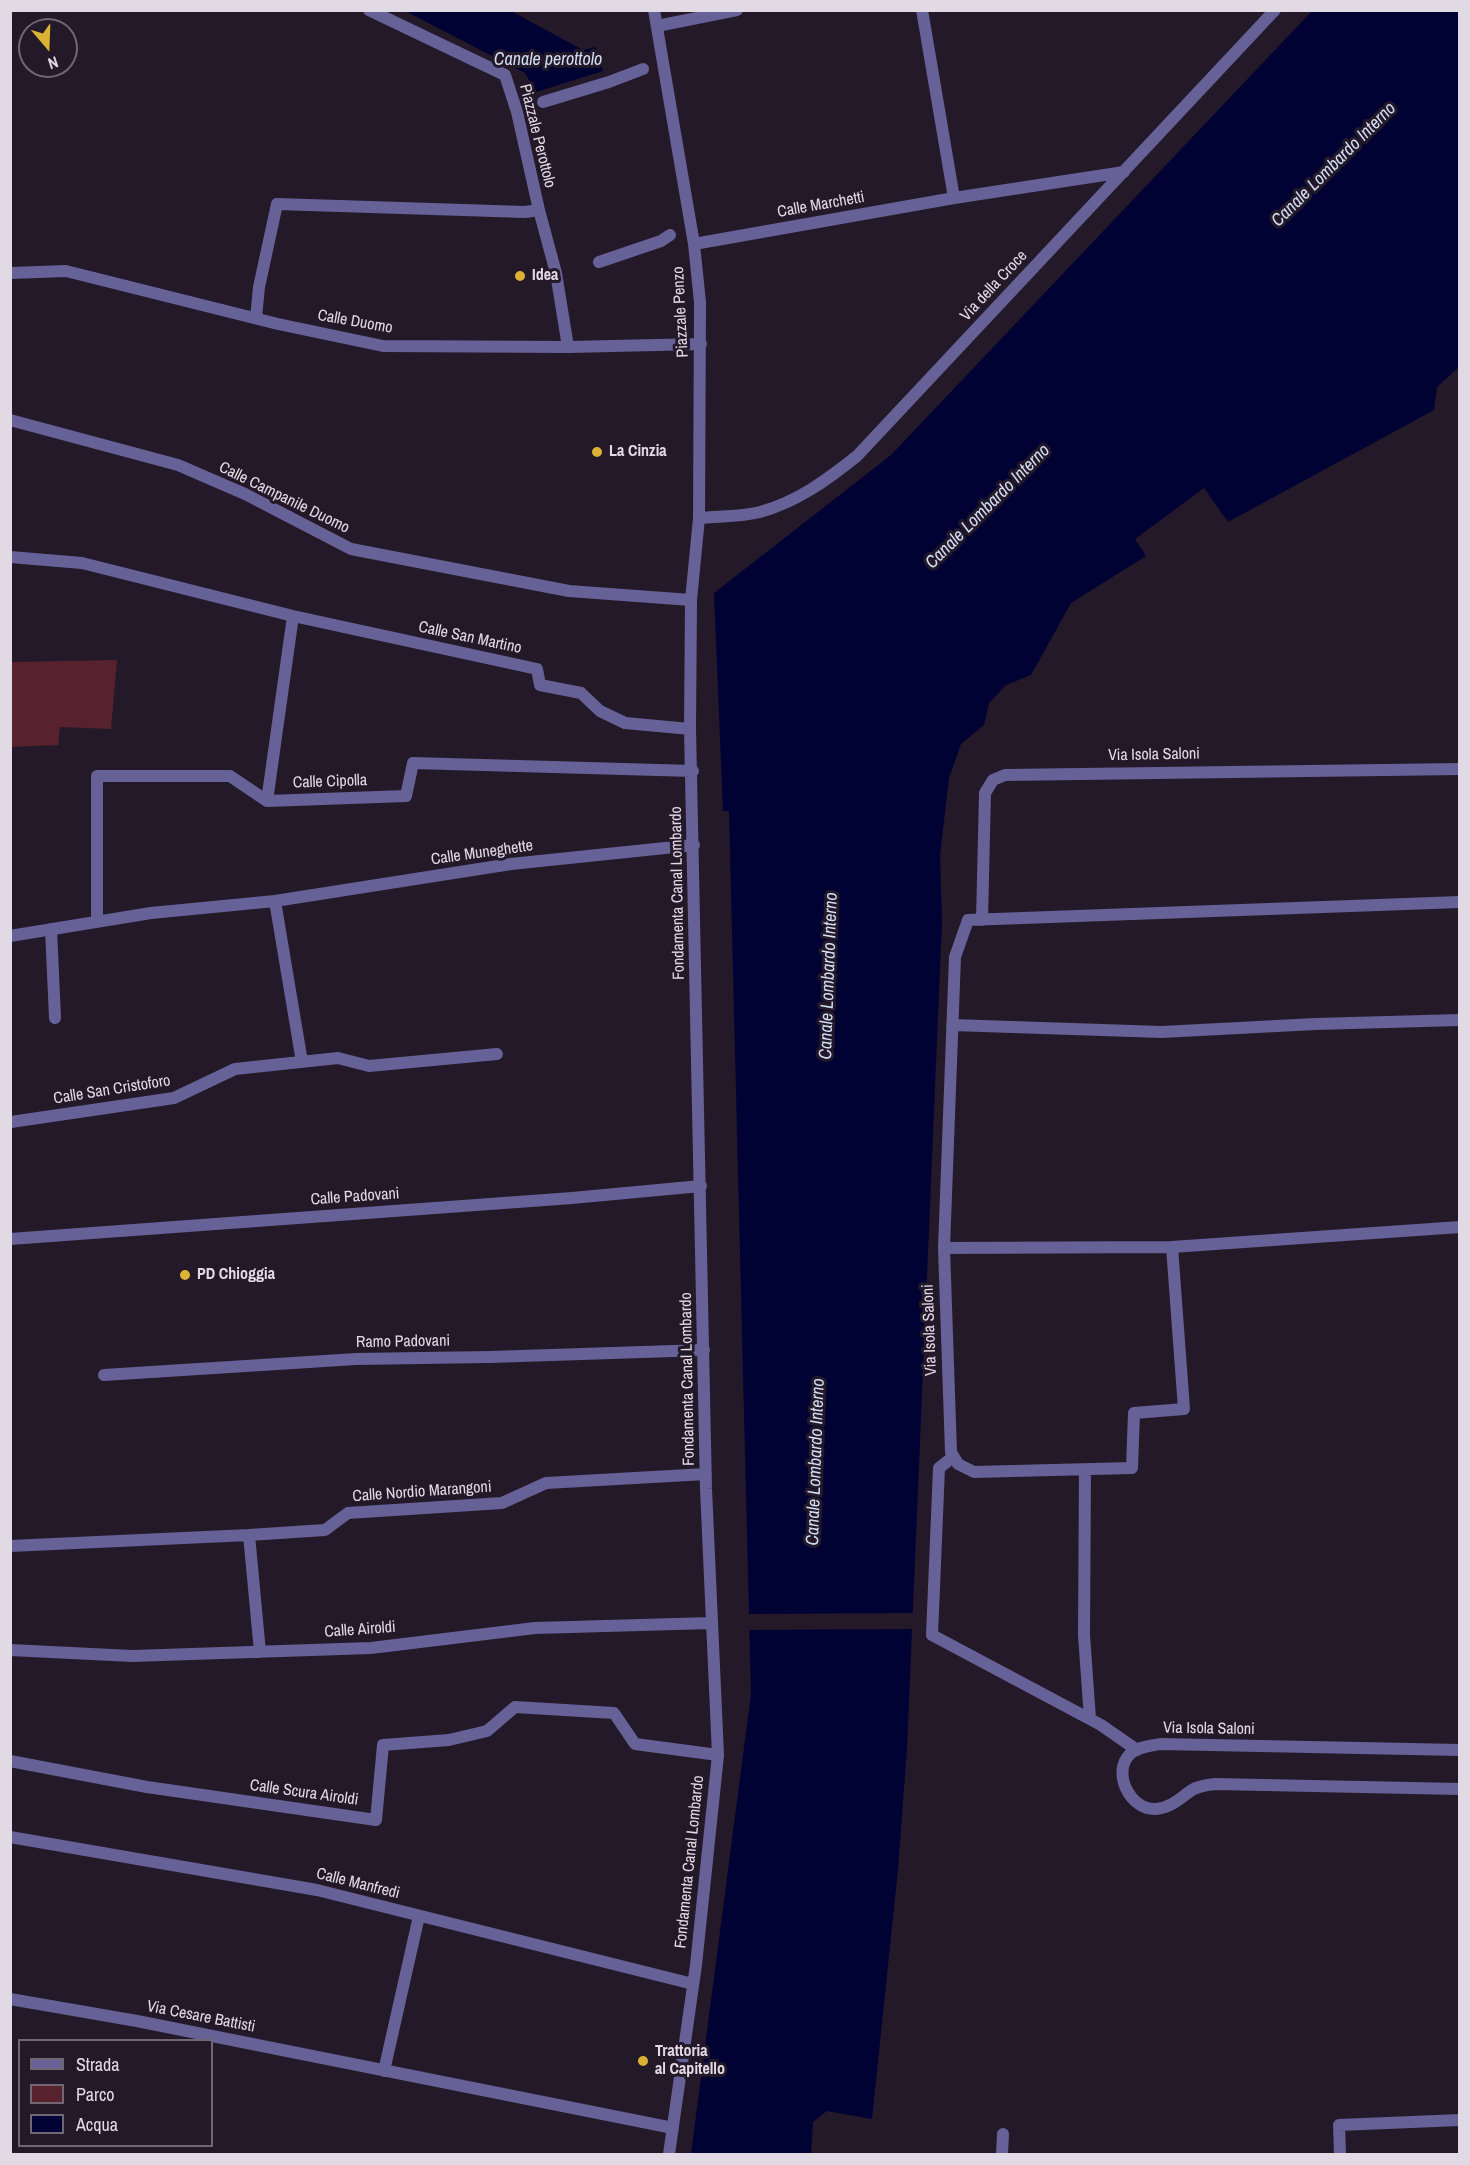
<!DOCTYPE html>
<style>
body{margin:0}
#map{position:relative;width:1470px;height:2165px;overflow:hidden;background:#241929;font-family:"Archivo Narrow",sans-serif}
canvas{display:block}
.frame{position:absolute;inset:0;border:12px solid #e1dae5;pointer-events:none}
.legend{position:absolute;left:18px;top:2039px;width:195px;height:108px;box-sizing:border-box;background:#241929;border:2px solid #706674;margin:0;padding:8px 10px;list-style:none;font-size:18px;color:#e1dae5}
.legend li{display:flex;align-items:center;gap:12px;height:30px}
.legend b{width:30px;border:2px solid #706674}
.north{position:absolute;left:18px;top:18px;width:60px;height:60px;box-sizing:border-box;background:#241929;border:2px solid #706674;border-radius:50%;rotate:161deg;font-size:16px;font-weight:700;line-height:24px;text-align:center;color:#e1dae5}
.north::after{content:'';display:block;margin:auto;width:21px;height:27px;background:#dbb233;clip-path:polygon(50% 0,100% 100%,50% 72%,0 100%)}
</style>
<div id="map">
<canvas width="1470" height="2165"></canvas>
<div class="frame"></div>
<ul class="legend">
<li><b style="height:8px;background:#666196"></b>Strada</li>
<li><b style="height:16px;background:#57222d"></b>Parco</li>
<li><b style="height:16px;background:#000234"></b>Acqua</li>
</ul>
<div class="north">N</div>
</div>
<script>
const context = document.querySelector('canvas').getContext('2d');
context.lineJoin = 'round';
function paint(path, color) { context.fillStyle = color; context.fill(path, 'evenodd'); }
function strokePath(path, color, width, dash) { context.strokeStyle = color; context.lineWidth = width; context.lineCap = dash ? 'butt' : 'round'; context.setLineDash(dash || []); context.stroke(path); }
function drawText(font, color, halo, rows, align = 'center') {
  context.font = font + ' "Archivo Narrow",sans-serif'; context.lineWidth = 6; context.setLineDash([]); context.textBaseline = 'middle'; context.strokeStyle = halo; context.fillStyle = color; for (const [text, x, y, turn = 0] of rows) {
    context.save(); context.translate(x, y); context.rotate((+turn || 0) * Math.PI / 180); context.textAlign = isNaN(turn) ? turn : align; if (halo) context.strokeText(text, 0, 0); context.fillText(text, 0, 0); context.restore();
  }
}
paint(new Path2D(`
 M 117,660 L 111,729 L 60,727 L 58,745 L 11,747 L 11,662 Z`), '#57222d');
paint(new Path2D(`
 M 405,11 L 511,11 L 583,50 L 596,47 L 603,71 L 536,92 L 525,73 Z
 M 1312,11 L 1459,11 L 1459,367 L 1437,387 L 1434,410 L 1228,522 L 1204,488 L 1135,539 L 1146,556 L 1071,603 L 1031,675 L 1006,685 L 989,703 L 984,725 L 961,744 L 949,778 L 940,855 L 942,922 L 907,1748 L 898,1869 L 872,2119 L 827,2111 L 813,2122 L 811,2154 L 691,2154 L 751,1694 L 729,811 L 723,811 L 714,593 L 891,455 Z`), '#000234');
paint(new Path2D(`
 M 913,1613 L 913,1629 L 748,1630 L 748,1614 Z`), '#241929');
strokePath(new Path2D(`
 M 369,10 L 505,75 L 517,112 L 539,210
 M 654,10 L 694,244 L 700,302 L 699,518 L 691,600 L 690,729 L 706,1489 L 718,1755 L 696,1965 L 669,2154
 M 922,10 L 954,198
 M 657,26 L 737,10
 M 543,102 L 609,82 L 643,69
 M 694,244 L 954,198 L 1124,172
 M 599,262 L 661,241 L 670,235
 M 10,273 L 66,271 L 278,324 L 383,346 L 568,347 L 701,344
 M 256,318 L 259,287 L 277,204 L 525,212 L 539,210 L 556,273 L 568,347
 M 10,420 L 178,465 L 245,494 L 351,549 L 569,591 L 691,600
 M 699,518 C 718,516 741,517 760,512 C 797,502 827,480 857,456 L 1275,10
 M 10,557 L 82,563 L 293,616 L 267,801
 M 293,616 L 537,669 L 540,685 L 581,693 L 600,711 L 625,723 L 690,729
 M 275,901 L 302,1062
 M 982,920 L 985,793 L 993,780 L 1005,775 L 1460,769
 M 97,922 L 97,776 L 230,776 L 267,801 L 406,796 L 413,763 L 693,771
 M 51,929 L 55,1018
 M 10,936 L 151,913 L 275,901 L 511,864 L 694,845
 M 952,1025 L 1162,1032 L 1315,1024 L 1460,1020
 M 11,1122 L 174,1098 L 235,1069 L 338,1058 L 369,1066 L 497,1054
 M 10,1239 L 572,1198 L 701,1186
 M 1172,1247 L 1184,1409 L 1134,1413 L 1132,1468 L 974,1472 L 958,1464 L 951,1452 L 944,1248 L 955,957 L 968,920 L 1460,902
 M 944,1248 L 1172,1247 L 1460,1227
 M 104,1375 L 356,1359 L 490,1357 L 704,1350
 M 953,1457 L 939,1468 L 932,1635 L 1101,1725 L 1137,1750
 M 1085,1470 L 1084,1635 L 1090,1719
 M 10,1546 L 249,1535
 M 10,1650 L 132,1656 L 371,1648 L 535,1628 L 711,1623
 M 260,1652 L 249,1535 L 325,1530 L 348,1513 L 502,1503 L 546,1483 L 706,1474
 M 1460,1750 L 1160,1744 C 1151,1746 1137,1747 1130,1754 C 1111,1773 1131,1811 1156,1809 C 1171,1808 1180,1798 1192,1790 C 1198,1786 1208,1785 1215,1784 L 1460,1789
 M 10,1761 L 147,1787 L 376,1820 L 383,1745 L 449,1740 L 487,1731 L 515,1707 L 614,1713 L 635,1744 L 718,1755
 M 10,1837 L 317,1890 L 693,1984
 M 10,1999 L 137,2021 L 673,2128
 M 384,2071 L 419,1916
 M 1002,2154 L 1003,2134
 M 1340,2154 L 1339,2125 L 1460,2120`), '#666196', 12);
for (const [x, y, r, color] of [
 [520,276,6,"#dbb233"],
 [597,452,6,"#dbb233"],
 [185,1275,6,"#dbb233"],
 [643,2061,6,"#dbb233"]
]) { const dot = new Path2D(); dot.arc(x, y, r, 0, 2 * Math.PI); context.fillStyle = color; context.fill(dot); strokePath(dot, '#241929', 2); }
drawText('16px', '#e1dae5', '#241929', [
 ["Piazzale Perottolo",537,136,76],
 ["Calle Marchetti",821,205,-10],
 ["Via della Croce",994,286,-47],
 ["Piazzale Penzo",681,312,-93],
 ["Calle Duomo",355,322,10],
 ["Calle Campanile Duomo",284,498,26],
 ["Calle San Martino",470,638,12],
 ["Via Isola Saloni",1154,755,-1],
 ["Calle Cipolla",330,782,-2],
 ["Calle Muneghette",482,853,-8],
 ["Fondamenta Canal Lombardo",678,893,-91],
 ["Calle San Cristoforo",112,1090,-9],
 ["Calle Padovani",355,1197,-4],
 ["Via Isola Saloni",930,1330,-92],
 ["Ramo Padovani",403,1342,-1],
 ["Fondamenta Canal Lombardo",688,1379,-91],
 ["Calle Nordio Marangoni",422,1492,-4],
 ["Calle Airoldi",360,1630,-4],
 ["Via Isola Saloni",1209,1729,1],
 ["Calle Scura Airoldi",304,1793,8],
 ["Fondamenta Canal Lombardo",690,1862,-84],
 ["Calle Manfredi",358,1884,14],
 ["Via Cesare Battisti",201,2017,11]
]);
drawText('bold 16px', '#e1dae5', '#241929', [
 ["Idea",532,276],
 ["La Cinzia",609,452],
 ["PD Chioggia",197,1275],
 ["Trattoria",655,2052],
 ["al Capitello",655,2070]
], 'left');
drawText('italic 18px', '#d2def3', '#241929', [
 ["Canale perottolo",548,60],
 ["Canale Lombardo Interno",1334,165,-45],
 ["Canale Lombardo Interno",988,507,-45],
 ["Canale Lombardo Interno",829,976,-88],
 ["Canale Lombardo Interno",816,1462,-88]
]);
</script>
